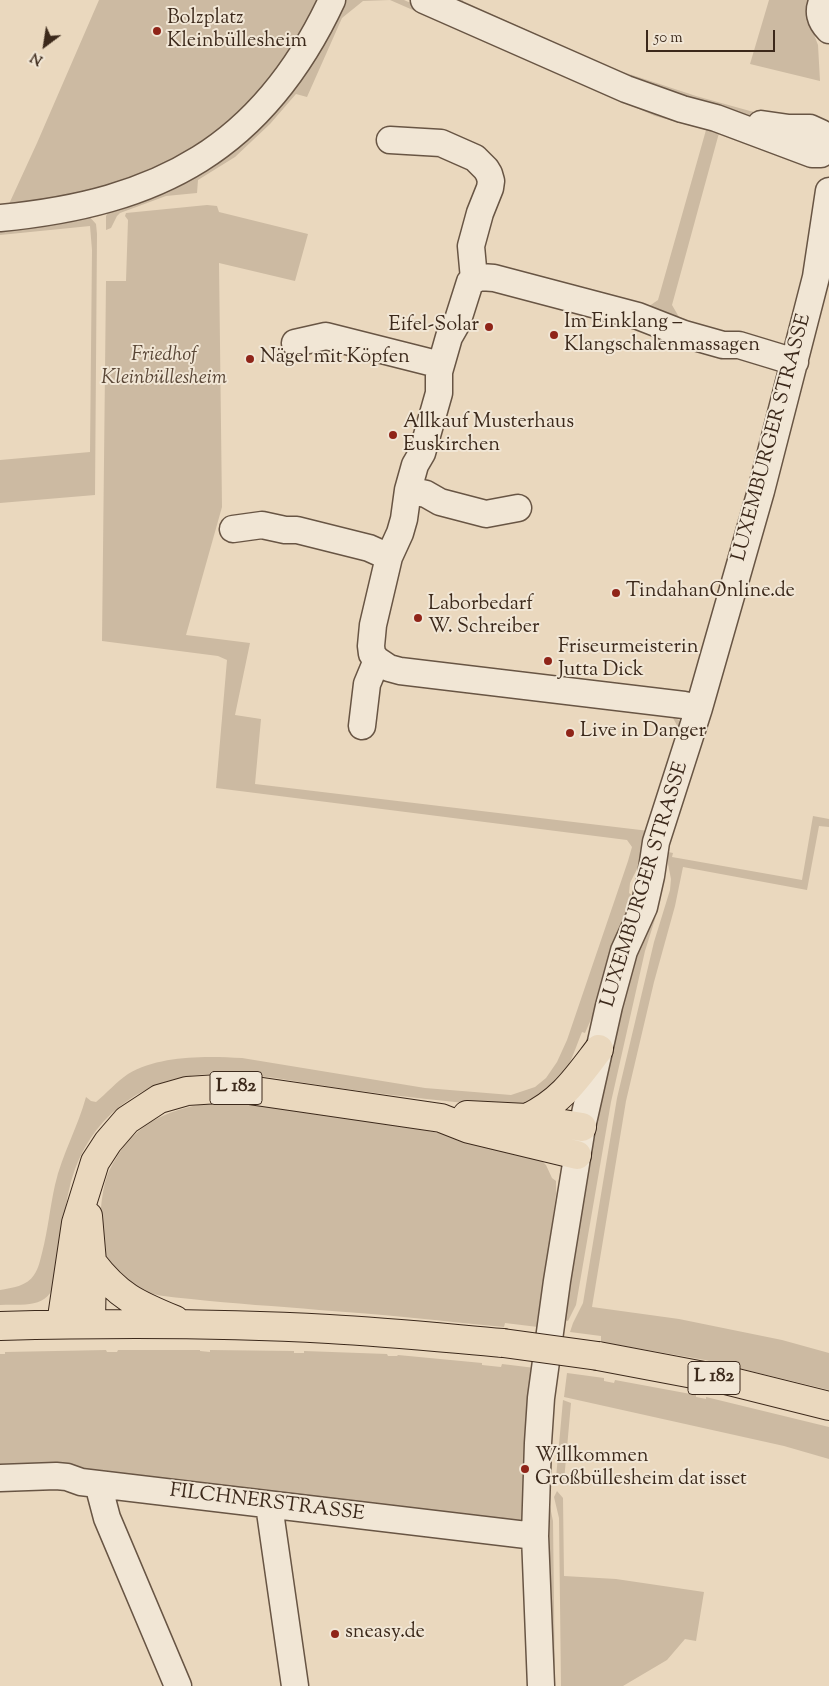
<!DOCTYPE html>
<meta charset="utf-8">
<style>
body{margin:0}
#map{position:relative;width:829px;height:1686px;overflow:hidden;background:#ead8be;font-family:"Sorts Mill Goudy",serif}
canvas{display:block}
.north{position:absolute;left:20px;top:20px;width:50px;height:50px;-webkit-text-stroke:4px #f1e6d5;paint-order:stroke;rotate:211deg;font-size:14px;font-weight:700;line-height:20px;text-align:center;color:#3c291b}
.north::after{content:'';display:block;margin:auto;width:18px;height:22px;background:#3c291b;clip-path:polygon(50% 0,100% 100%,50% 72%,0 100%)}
.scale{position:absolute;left:646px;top:30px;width:129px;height:22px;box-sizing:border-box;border:2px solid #3c291b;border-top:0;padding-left:6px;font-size:15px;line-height:18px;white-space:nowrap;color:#3c291b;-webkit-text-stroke:4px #f1e6d5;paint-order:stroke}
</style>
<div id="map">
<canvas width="829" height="1686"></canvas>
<div class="north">N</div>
<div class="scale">50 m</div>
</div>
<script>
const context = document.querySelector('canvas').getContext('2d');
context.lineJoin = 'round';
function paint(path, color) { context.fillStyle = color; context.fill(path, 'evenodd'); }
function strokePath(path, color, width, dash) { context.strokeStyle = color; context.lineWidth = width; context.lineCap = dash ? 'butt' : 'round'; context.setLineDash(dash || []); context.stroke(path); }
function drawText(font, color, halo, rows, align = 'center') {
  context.font = font + ' "Sorts Mill Goudy",serif'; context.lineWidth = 4; context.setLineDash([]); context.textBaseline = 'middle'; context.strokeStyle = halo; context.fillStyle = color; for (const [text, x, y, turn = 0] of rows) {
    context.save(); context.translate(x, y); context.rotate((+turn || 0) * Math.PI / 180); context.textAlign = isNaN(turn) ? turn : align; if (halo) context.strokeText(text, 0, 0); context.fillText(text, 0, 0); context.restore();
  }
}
paint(new Path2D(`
 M 99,0 L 323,0 L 270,86 L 200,150 L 102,193 L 9,204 L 37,143 Z
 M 345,0 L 404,0 L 520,52 L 707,127 L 707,130 L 716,133 L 718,131 L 725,135 L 719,133 L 672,305 L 679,317 L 645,309 L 658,300 L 706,130 L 655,116 L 390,0 L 363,1 L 342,18 L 307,97 L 296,94 L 270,124 L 235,157 L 198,180 L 197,193 L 166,196 L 120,213 L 117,216 L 111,228 L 106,230 L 106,216 L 108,212 L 169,185 Z
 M 446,0 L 463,0 L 463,1 L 614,69 L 696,96 L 750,111 L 779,117 L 765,119 L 682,99 Z
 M 769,0 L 809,0 L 807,16 L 818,45 L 820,81 L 750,64 Z
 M 207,205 L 217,206 L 219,212 L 308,234 L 295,281 L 219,263 L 222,507 L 186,635 L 250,643 L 235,715 L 261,719 L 255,784 L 649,831 L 679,729 L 673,718 C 680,719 683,723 684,730 L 652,832 L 646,851 L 630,883 L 629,893 L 634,897 L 622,923 L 602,994 L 585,1033 L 582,1032 C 573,1054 565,1083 545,1097 C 523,1112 481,1104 455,1102 C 414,1098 373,1093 332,1087 C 264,1077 191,1058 130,1099 C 104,1116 86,1140 75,1169 C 63,1202 63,1239 58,1273 C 51,1309 30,1304 0,1305 L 0,1290 C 12,1288 27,1286 34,1275 C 39,1268 40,1260 42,1253 C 48,1230 50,1207 55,1185 C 62,1154 78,1127 86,1097 L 91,1101 L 96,1102 C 107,1093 116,1082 128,1074 C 160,1055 206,1056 242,1058 L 425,1088 L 511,1095 L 535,1087 L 546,1078 L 557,1062 L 567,1040 L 628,861 L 632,847 L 627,840 L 216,788 L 227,660 L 218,656 L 102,641 L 106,281 L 126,281 L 128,220 L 125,216 L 126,213 Z
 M 88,215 L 96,224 L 97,234 L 95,495 L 0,503 L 0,460 L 90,452 L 92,250 L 90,226 L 0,235 L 0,226 Z
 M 813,816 L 829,819 L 829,827 L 819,826 L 807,890 L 683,867 L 675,906 L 654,982 L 626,1101 L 592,1307 L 679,1319 L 782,1340 L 829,1353 L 829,1390 L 705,1360 L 601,1342 L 601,1336 L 570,1332 L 573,1323 L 583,1303 L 617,1098 L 654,942 L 670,890 L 671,879 L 668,864 L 668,852 L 673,853 L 672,857 L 802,880 Z
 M 656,916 L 645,951 L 611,1102 L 576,1305 L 568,1321 L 564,1320 L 584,1189 L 614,1032 L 630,963 Z
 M 210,1103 L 231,1103 L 263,1106 L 408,1127 L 475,1140 L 540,1159 L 546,1165 L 552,1178 L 556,1181 L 556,1194 L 538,1327 L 505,1323 L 504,1327 C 442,1321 381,1314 319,1310 C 277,1306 234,1304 191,1299 C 171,1297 148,1296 130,1285 C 122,1280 112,1267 107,1260 C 96,1242 100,1190 109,1171 C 131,1126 163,1110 210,1103 Z
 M 106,1350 L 107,1352 L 117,1352 L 118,1350 L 200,1350 L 200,1351 L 210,1352 L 210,1350 L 294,1351 L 294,1353 L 304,1353 L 304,1351 L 387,1354 L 388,1356 L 397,1356 L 398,1355 L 482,1363 L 482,1365 L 501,1367 L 502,1364 L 535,1368 L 525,1509 L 519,1524 L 0,1471 L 0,1354 L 5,1354 L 5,1352 Z
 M 567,1373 L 604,1378 L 604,1381 L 614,1383 L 615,1380 L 696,1395 L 696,1397 L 706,1399 L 706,1397 L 829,1427 L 829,1459 L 784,1446 L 564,1397 Z
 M 563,1400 L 571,1403 L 564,1481 L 560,1481 L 556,1478 Z
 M 557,1491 L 563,1498 L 564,1576 L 616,1579 L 704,1592 L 696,1641 L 685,1639 L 667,1660 L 623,1686 L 561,1686 L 559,1518 L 554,1497 Z
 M 548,1497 L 553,1521 L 555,1686 L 549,1686 Z`), '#ccbaa2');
const minor = new Path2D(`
 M 424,0 L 626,89 L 682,109 L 716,118 L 812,154 L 821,154 L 829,149
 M 823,0 C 817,11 820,21 829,30
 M 761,124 L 789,128 L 810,128 L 821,133 L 829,143
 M 390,140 L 441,143 L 475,158 L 486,169 L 489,174 L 491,181 L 490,188 L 480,213 L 471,246 L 474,279
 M 0,218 C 159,203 263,148 332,0
 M 295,343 L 326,336 L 441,365
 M 408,490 L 426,494 L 440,502 L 486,514 L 518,508
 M 233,529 L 262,525 L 285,530 L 297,530 L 369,548 L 389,557
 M 699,708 L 684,705 L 400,671 L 389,668 L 377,660 L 372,654 L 371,646 L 373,625 L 389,557 L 400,533 L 404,519 L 408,490 L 415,465 L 422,453 L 439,393 L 439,372 L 449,337 L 457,323 L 470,282 L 480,277 L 494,278 L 638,316 L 684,334 L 723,345 L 739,345 L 795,362
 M 362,726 L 367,684 L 377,660
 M 0,1478 L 56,1476 L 67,1477 L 81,1482 L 535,1536
 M 98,1484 L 107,1518 L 178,1686
 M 269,1505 L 295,1686
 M 541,1686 L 535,1536 L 538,1443 L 541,1398 L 557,1281 L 582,1127 L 609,1006 L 624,951 L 644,907 L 651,876 L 656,842 L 699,708 L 761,491 L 816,277 L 829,191`);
const major = new Path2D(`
 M 467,1115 L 527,1118 L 582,1127
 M 527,1118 C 562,1101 576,1079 599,1049
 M 88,1216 L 92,1262 L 91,1324
 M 92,1262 C 118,1296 136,1304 175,1320
 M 61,1324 L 76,1223 L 95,1162 L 108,1142 L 127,1120 L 159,1099 L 187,1091 L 235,1088 L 441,1118 L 469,1129 L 577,1155
 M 0,1326 C 110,1323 220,1323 329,1329 C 387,1332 445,1338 503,1343
 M 598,1356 L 725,1380 L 829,1406`);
strokePath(minor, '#685544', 29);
strokePath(major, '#3c291b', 30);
strokePath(minor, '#f1e6d5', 26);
strokePath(major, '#ead8be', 28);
const majorBridge = new Path2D(`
 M 503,1343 L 598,1356`);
strokePath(majorBridge, '#3c291b', 30, []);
strokePath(majorBridge, '#ead8be', 28);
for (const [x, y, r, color] of [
 [157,31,5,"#8f2418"],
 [489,327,5,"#8f2418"],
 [554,335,5,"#8f2418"],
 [250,359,5,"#8f2418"],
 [393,435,5,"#8f2418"],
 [616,593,5,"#8f2418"],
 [418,618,5,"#8f2418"],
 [548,661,5,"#8f2418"],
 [570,733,5,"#8f2418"],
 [525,1469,5,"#8f2418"],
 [335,1634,5,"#8f2418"]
]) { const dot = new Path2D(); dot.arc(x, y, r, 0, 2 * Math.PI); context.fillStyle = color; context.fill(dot); strokePath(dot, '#f1e6d5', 2); }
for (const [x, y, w] of [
 [236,1088,52],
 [714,1378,52]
]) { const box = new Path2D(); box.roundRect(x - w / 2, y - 16.5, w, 33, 4); context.fillStyle = '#f1e6d5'; context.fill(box); strokePath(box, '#3c291b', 1); }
drawText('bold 19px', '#3c291b', null, [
 ["L 182",236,1088],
 ["L 182",714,1378]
]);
drawText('20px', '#3c291b', '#f1e6d5', [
 ["Bolzplatz",167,20],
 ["Kleinbüllesheim",167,43],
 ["Im Einklang –",564,324],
 ["Klangschalenmassagen",564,347],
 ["Eifel-Solar",479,327,"right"],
 ["Nägel mit Köpfen",260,359],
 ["Allkauf Musterhaus",403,424],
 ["Euskirchen",403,447],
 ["TindahanOnline.de",626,593],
 ["Laborbedarf",428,606],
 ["W. Schreiber",428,629],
 ["Friseurmeisterin",558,649],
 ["Jutta Dick",558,672],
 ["Live in Danger",580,733],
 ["Willkommen",535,1458],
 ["Großbüllesheim dat isset",535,1481],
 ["sneasy.de",345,1634]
], 'left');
drawText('italic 20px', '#594636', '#f1e6d5', [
 ["Friedhof",164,357],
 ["Kleinbüllesheim",164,380]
]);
drawText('20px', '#3c291b', '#f1e6d5', [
 ["LUXEMBURGER STRASSE",773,438,-75],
 ["LUXEMBURGER STRASSE",646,885,-73],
 ["FILCHNERSTRASSE",267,1504,7]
]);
</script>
